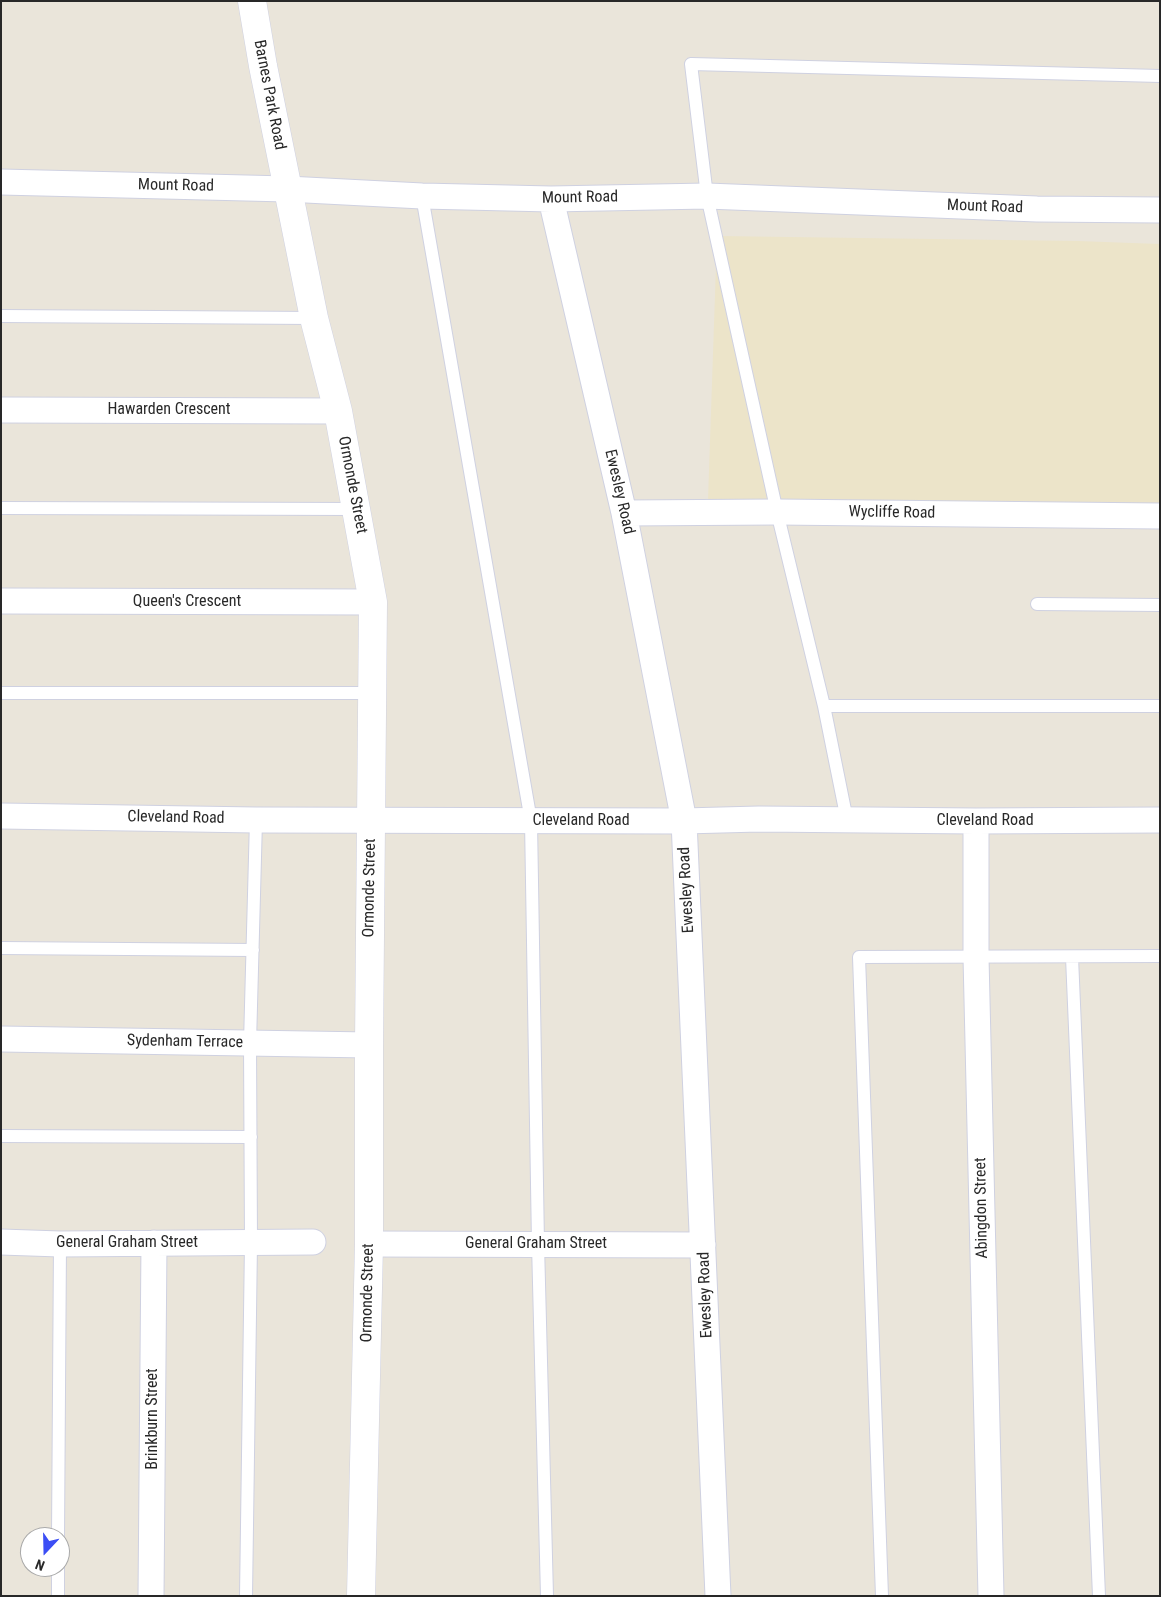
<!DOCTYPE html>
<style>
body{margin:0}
#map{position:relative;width:1161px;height:1597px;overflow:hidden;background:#eae5da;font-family:"Roboto Condensed",sans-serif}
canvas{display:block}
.frame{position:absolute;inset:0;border:2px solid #282828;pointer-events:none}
.north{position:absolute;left:20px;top:1527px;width:50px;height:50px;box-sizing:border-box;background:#fff;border:1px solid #a9a9a9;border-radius:50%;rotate:201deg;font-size:14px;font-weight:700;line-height:20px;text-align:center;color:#282828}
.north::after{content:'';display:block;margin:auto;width:18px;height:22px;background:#3c4ef5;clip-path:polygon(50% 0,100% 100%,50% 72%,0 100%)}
</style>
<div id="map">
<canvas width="1161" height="1597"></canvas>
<div class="frame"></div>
<div class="north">N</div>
</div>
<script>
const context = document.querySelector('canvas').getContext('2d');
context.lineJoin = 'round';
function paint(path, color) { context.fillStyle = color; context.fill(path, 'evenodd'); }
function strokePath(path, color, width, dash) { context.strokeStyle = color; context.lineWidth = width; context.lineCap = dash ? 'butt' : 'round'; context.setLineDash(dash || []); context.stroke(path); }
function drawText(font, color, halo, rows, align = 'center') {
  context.font = font + ' "Roboto Condensed",sans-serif'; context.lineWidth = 5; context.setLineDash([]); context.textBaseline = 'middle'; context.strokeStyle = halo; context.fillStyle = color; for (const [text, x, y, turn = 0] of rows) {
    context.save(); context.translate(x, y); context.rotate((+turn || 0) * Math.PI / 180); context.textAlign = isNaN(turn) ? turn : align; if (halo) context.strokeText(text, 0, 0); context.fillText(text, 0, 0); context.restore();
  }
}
paint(new Path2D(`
 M 717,236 L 1077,241 L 1160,244 L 1160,508 L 1069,504 L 708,500 Z`), '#ece4c9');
const service = new Path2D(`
 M 422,196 L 531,821 L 538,1244 L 547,1596
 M 1,316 L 314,318
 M 1,508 L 357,509
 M 1037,604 L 1160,605
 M 1,693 L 372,693
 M 824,706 L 1160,706
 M 847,820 L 824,706 L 777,512 L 707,196 L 691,64 L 1160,76
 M 1,948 L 253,950
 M 1072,957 L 1099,1596
 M 1,1136 L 251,1137
 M 58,1537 L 60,1244
 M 58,1596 L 58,1567
 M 246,1596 L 251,1243 L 250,1043 L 256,820
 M 882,1596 L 859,957 L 1160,956`);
const minor = new Path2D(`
 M 1,182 L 287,189 L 422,196 L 551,199 L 707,196 L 1037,209 L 1160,210
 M 551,199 L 624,513 L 684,821 L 718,1596
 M 1,410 L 338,411
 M 624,513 L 777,512 L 1160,516
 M 1,601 L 373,602
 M 1,816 L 256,820 L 684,821 L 759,819 L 976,821 L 1160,820
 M 976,821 L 976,957 L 991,1596
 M 1,1039 L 369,1045
 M 1,1242 L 60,1244 L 313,1242
 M 369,1244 L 703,1245
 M 151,1596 L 154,1243`);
const tertiary = new Path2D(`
 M 252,1 L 263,66 L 314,318 L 338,411 L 373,602 L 369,1045 L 369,1244 L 361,1596`);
strokePath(service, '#cfd1e1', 14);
strokePath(minor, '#cfd1e1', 27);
strokePath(tertiary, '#cfd1e1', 29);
strokePath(service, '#fff', 12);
strokePath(minor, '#fff', 25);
strokePath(tertiary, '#fff', 28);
drawText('16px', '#282828', '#fff', [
 ["Barnes Park Road",269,95,79],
 ["Mount Road",176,186,1],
 ["Mount Road",580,198,-1],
 ["Mount Road",985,207,2],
 ["Hawarden Crescent",169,410],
 ["Ormonde Street",352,485,79],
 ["Ewesley Road",619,492,77],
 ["Wycliffe Road",892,513,1],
 ["Queen's Crescent",187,602],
 ["Cleveland Road",176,818,1],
 ["Cleveland Road",581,821],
 ["Cleveland Road",985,821],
 ["Ormonde Street",370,888,-89],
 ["Ewesley Road",687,890,-93],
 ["Sydenham Terrace",185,1042,1],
 ["Abingdon Street",982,1208,-91],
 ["General Graham Street",127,1243],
 ["General Graham Street",536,1244],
 ["Ormonde Street",368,1293,-89],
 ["Ewesley Road",706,1295,-92],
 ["Brinkburn Street",153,1419,-90]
]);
</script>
